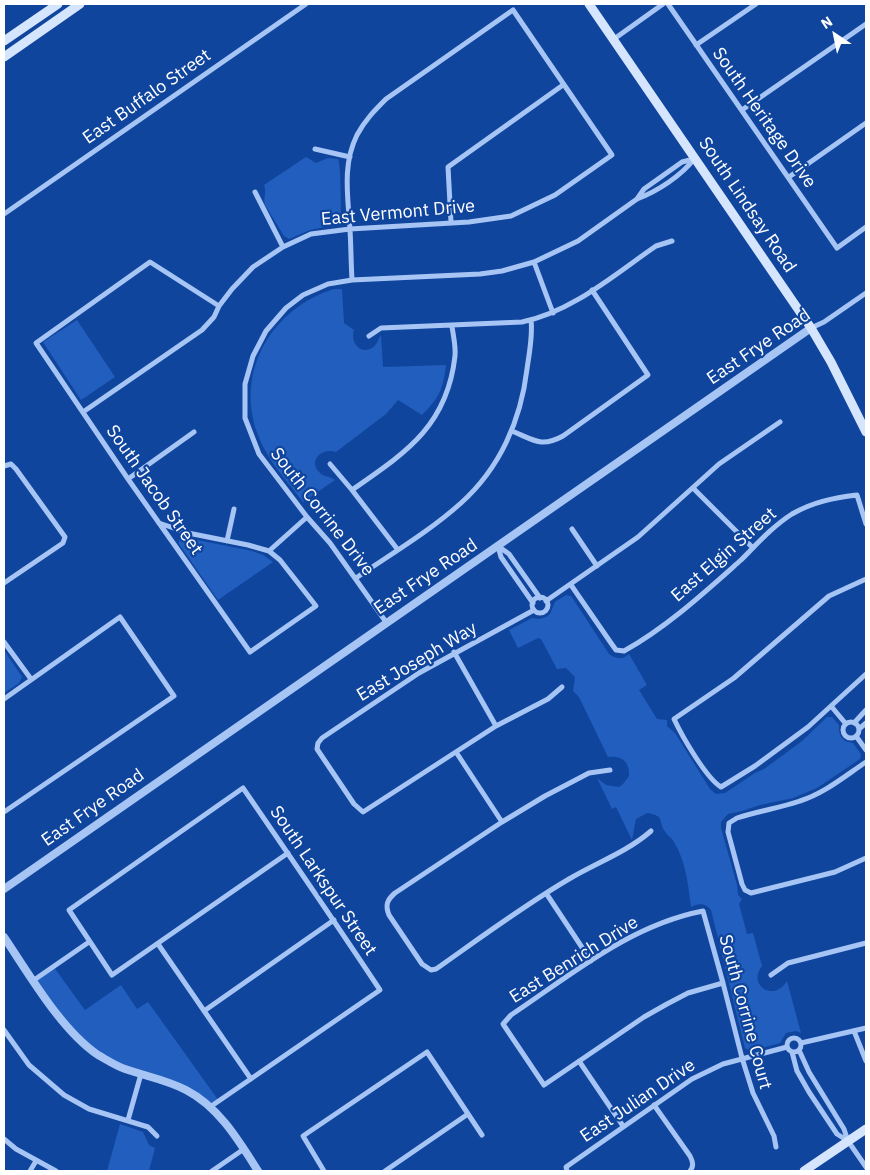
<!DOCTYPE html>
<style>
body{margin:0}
#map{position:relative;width:870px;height:1175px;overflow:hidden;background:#10459e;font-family:"IBM Plex Sans",sans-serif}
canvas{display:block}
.frame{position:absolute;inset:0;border:5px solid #fff;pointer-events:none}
.north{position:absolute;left:810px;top:10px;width:50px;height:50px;-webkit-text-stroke:4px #10459e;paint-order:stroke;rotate:326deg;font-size:14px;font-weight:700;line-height:20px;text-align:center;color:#fff}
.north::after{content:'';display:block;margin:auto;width:18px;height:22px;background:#fff;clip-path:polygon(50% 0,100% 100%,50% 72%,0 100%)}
</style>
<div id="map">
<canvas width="870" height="1175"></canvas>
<div class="frame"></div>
<div class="north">N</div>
</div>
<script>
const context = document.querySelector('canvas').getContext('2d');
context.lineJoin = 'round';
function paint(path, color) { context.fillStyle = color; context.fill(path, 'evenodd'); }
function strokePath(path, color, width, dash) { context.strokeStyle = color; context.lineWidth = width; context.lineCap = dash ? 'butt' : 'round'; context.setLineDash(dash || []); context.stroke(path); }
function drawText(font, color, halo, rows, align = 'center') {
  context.font = font + ' "IBM Plex Sans",sans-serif'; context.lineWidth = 4.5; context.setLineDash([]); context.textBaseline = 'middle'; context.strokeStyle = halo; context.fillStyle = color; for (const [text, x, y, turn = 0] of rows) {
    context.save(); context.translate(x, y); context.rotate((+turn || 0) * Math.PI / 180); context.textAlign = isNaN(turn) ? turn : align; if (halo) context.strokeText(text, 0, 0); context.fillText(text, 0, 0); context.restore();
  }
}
paint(new Path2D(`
 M 306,157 L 316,163 L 328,158 L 338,159 C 341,164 341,210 341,220 L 338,224 L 310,230 L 289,239 L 284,236 L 265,205 C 263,198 267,192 264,185 Z
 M 334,289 L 342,289 L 344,323 L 354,330 C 350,341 359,355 372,348 C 377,345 378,339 381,335 L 383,367 L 446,365 C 443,390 439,398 422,415 L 398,400 L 386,414 L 336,452 C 322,447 307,461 320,473 C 324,477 330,476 335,480 L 303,502 C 287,481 267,460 258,435 C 234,372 272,308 334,289 Z
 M 77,320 L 115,377 L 81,400 L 43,342 Z
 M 182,537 L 252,551 L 263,555 L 273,562 L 218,600 L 179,544 L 179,539 Z
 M 566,595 L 571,596 L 579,608 L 609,654 C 616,659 622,660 629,654 L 647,685 L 639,690 L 657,719 L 667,720 L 667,726 L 675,733 L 710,789 L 716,794 L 725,793 L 755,773 L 764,769 L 802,741 L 827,717 L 832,717 L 839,725 C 838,735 842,742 853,743 L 861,754 L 860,759 L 817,788 L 793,798 L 760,805 L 742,811 L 728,814 L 721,822 L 721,828 L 737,885 L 738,895 L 742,899 L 739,904 L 747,934 L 753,933 L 762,966 C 747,985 774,1003 787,981 L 801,1033 L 796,1031 L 786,1033 L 780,1043 L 750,1051 L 745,1048 L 711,910 C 705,903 699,903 691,907 C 688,884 686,862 674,842 C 672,838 667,835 664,830 C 658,820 665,816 647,813 L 636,819 L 632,840 L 616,807 L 612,809 L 597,778 L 606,785 L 619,787 L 623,784 L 629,776 C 630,762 622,755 608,757 L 579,697 L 573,691 L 575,677 L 566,668 L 557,669 L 541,639 L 538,638 L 518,648 L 509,630 L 532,618 L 539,619 L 546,617 L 550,614 L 555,602 Z
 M 4,650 L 22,677 L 19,683 L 4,693 Z
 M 53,966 L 85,1010 L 121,985 L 137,1009 L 148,1002 L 219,1101 L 210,1107 L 199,1098 L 123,1068 L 80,1040 L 34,980 Z
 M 120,1124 L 143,1132 L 149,1145 L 155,1148 L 149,1171 L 107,1171 Z`), '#225ebd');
strokePath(new Path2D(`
 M 668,4 L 837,248 L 866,227
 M 614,39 L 663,4
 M 696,45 L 756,4
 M 742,110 L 866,24
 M 315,149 L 350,157
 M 789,177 L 866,123
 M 255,192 L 283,247
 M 637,199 L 644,189 L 682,162 L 694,159
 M 4,214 L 306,4
 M 451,222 L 448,167 L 563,85
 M 534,262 L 553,313
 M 811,328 L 824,322 L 866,293
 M 369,336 L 381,328 L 522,322 C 572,312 615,274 656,246 L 672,241
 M 83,412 L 202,330 L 214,317 L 219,306 L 232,289 L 253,267 L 283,247 L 311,234 L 350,229 L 469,222 L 511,216 L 555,195 L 612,155 L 513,10 L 386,99 C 375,110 365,120 357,135 C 342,165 348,197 350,230 C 351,246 351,263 352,280
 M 512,431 C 534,440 541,448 563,436 L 648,375 L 592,290
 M 330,464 L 352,490 L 398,550
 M 4,466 L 11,464 L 16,469 L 65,537 L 63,543 L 4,583
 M 128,479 L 194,432
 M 693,488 L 753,548
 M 352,490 C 405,453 447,427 455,356 C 456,346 453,335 452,326
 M 159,523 L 188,533 L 248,545 L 269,551 L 280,560 L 316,606 L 250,652 L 128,479 L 36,343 L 150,262 L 219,306
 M 572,529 L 597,566
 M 227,541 L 234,509
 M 498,546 L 509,554 L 540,598
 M 498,546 L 501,557 L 533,603
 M 269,551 L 307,517
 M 356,578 C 391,554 430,531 461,503 C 500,468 521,420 527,369 C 529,354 533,336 531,320
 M 866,579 L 829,596 L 734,678 L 674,719 C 682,736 706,778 721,787 L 755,766 L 808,727 L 866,674
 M 571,585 L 611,643 L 616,650 L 624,651 C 667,627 705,592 741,560 C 757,544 773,526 792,514 C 813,502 833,498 857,495 L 866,524
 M532 605a8 8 0 1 1 16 0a8 8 0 1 1-16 0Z
 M 546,601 L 638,537 L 719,464 L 780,422
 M 534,610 L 419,673 L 322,738 L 318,743 L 317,749 L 354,804 L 363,812 L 496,726 L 548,699 L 562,687
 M 386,622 L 330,543 L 307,517 L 259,454 L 245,418 L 245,384 L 253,356 L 266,331 L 286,308 L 303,295 L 328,284 L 352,280 L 480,274 L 502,271 L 534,262 L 578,241 L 637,199 C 658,191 681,176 695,158
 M 4,642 L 31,679
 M 454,652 L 496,726
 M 4,699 L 120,617 L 174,696 L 4,812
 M 831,706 L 846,724
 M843 730a8 8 0 1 1 16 0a8 8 0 1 1-16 0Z
 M 854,723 L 866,710
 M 859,729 L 866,723
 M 856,736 L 866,750
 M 456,752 L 502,822
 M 866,762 C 845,776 825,793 800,801 C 780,808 758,811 737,818 L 729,823 L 728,832 L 742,884 L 745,890 L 751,893 L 835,872 L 866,858
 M 610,770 L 589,773 L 545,796 L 502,822 L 395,893 C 387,900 385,905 389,915 L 422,964 L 431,970 L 436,969 C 480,938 523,906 569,879 C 596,863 627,852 651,831
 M 546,893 L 591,961
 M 158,944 L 251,1079
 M 771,975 L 788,963 L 866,943
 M 34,980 L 89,942
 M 723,983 L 688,993 L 667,1004 L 644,1017 L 544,1085 L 503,1024 L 511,1015 C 571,975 630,925 703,911 L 723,983 L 742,1058 L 753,1093 L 774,1136 L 776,1147
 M 204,1011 L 334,920
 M 4,1030 L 29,1065 L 64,1095 L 89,1109 L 148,1127 L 157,1136
 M 854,1031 L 866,1061
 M787 1045a7 7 0 1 1 14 0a7 7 0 1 1-14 0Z
 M 801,1043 L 866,1028
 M 799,1050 L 809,1072 L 844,1129 L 848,1141 L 866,1167
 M 792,1052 L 797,1071 L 809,1092 L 837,1134 L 848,1141
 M 579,1061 L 623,1126
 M 654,1105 L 690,1156 C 693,1162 694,1166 690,1171
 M 210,1107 L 380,990 C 335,922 289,855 243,788 L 69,910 L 112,975 L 288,853
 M 128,1120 L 141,1074
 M 4,1139 L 16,1149 L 56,1171
 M 30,1171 L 36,1161
 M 212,1171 L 244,1149
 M 324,1171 L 303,1136 L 427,1052 L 482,1135
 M 385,1171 L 468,1114
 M 567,1171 L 566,1167 L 692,1079 L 723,1064 L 787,1047`), '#a6c5f5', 5);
strokePath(new Path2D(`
 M 4,889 L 811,328
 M 4,937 C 29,974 61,1030 98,1055 C 107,1060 116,1066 125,1069 C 145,1076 167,1080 186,1090 C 219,1107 239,1141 258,1171`), '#a6c5f5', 8);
strokePath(new Path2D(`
 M 589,4 L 811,328 L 831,362 L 866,432
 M 4,41 L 58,4
 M 4,57 L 80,4
 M 804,1171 L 866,1129`), '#d6e5fe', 9);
drawText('18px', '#fff', '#10459e', [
 ["East Buffalo Street",147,97,-35],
 ["South Heritage Drive",764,118,55],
 ["South Lindsay Road",747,205,56],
 ["East Vermont Drive",398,213,-5],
 ["East Frye Road",759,347,-34],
 ["South Jacob Street",154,490,55],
 ["South Corrine Drive",322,512,52],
 ["East Elgin Street",724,555,-41],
 ["East Frye Road",426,577,-34],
 ["East Joseph Way",417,662,-31],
 ["East Frye Road",93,808,-35],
 ["South Larkspur Street",323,881,56],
 ["East Benrich Drive",574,960,-32],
 ["South Corrine Court",745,1012,75],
 ["East Julian Drive",638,1101,-34]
]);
</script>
